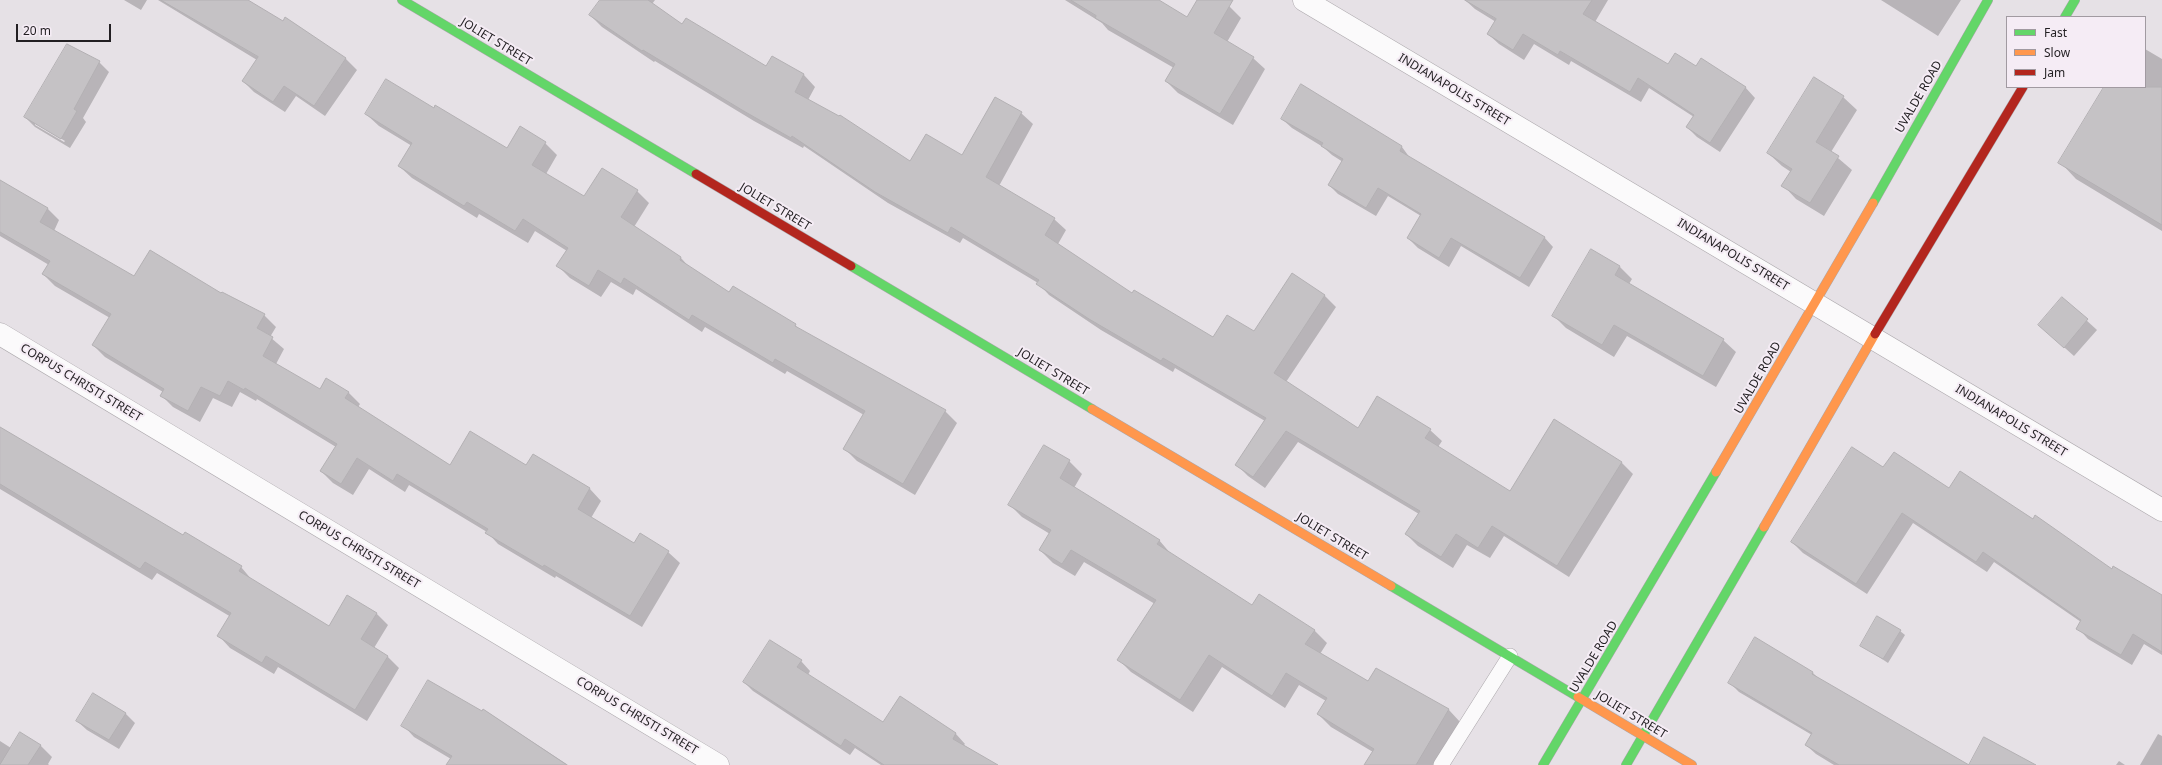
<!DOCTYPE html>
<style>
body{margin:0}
#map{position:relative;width:2162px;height:765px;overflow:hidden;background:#e6e1e6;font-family:"Noto Sans",sans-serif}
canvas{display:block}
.legend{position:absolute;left:2006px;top:16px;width:140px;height:72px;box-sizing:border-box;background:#f5ecf5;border:1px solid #a19aa1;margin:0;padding:5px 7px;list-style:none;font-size:12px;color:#221f22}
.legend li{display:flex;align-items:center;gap:8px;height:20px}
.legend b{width:20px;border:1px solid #a19aa1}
.scale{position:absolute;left:16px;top:24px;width:95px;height:18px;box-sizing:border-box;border:2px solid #221f22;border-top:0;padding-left:5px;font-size:12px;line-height:14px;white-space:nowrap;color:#221f22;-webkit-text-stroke:3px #f5ecf5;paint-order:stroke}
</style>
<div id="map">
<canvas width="2162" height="765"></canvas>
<ul class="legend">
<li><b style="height:5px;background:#63d668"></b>Fast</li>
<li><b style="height:5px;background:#ff974d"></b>Slow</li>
<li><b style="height:5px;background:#b3261e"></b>Jam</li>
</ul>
<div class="scale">20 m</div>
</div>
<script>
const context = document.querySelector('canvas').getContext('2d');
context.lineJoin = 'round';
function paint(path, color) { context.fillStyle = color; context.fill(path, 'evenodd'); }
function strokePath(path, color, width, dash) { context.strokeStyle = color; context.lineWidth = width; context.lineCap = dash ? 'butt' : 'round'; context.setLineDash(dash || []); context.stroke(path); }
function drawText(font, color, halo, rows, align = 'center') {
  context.font = font + ' "Noto Sans",sans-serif'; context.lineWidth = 4; context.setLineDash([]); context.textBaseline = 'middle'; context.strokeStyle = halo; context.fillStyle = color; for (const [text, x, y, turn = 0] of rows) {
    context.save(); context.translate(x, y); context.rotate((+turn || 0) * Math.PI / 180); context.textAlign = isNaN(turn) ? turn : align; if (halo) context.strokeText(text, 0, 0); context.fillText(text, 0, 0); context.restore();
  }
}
paint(new Path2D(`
 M 124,0 L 147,0 L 141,10 Z
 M 158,0 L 246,0 L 283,22 L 286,18 L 346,59 L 357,70 L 325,116 L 296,96 L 285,112 L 254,92 L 243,81 L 257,60 Z
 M 601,0 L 655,0 L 652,4 L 683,25 L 766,68 L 772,57 L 804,75 L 815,87 L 808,100 L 910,163 L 963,157 L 1021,113 L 1033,124 L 999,186 L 1054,219 L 1066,230 L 1058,244 L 1132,294 L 1214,338 L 1254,333 L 1324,295 L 1336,307 L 1286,382 L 1358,429 L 1430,430 L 1442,441 L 1438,447 L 1510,493 L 1621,462 L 1633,474 L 1569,577 L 1504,536 L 1490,558 L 1467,545 L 1453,568 L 1418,546 L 1406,534 L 1419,514 L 1298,442 L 1265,488 L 1248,476 L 1236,464 L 1265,421 L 1175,368 L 1173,372 L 1101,330 L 1049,295 L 1038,283 L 963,238 L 960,243 L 888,203 L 804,146 L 803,148 L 754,121 L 655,61 L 654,62 L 602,27 L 590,15 Z
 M 1065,0 L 1157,0 L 1187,18 L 1198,0 L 1218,0 L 1229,6 L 1241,18 L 1227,42 L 1253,58 L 1265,69 L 1233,125 L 1178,93 L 1166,81 L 1174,68 L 1108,30 L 1102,23 Z
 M 1465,0 L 1608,0 L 1595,22 L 1668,65 L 1696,68 L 1745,87 L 1755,98 L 1720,152 L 1697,137 L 1687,127 L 1694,117 L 1649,88 L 1641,102 L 1571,61 L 1569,65 L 1534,44 L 1524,60 L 1499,44 L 1488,34 L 1496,22 L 1475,9 Z
 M 1881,0 L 1961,0 L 1938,36 Z
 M 2145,49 L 2162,59 L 2162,231 L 2076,179 L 2060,162 L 2105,87 L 2145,87 Z
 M 99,62 L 109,72 L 83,118 L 86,122 L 70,148 L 35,127 L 25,117 ZM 35,123 L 65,141 L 64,142 L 35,125 Z
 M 1301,86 L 1402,147 L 1410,158 L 1544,237 L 1553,247 L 1529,287 L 1461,246 L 1449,267 L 1418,248 L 1408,238 L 1421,216 L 1388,196 L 1376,216 L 1338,194 L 1329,185 L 1343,162 L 1332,155 L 1323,147 L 1292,128 L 1282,119 Z
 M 1843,97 L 1857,110 L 1831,152 L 1852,170 L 1824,216 L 1796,199 L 1783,185 L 1791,172 L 1782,166 L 1768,153 Z
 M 434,109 L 507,149 L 545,143 L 557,155 L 546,174 L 585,197 L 637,191 L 649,203 L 634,227 L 681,258 L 691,269 L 729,293 L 795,325 L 800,330 L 945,411 L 957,423 L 915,495 L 857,461 L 845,449 L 864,415 L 787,371 L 785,374 L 705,327 L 702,332 L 636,289 L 633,295 L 611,282 L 601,297 L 570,278 L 558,266 L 567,251 L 535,231 L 528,243 L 479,214 L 477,218 L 412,178 L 399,166 L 412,146 L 379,126 L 366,114 Z
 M 0,181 L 48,209 L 59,220 L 54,231 L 134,278 L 222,295 L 264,315 L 276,327 L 270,337 L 284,349 L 276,364 L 320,390 L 348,392 L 360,404 L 358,407 L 451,466 L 526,466 L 533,455 L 590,489 L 601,501 L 591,518 L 635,544 L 668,552 L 680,563 L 642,627 L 556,576 L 555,578 L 498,544 L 487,532 L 409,485 L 405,492 L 369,469 L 353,495 L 333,483 L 321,471 L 336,447 L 257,399 L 256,401 L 240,392 L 232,407 L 213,398 L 200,422 L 173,407 L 161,395 L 163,392 L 105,357 L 93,345 L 110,318 L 55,286 L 43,274 L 49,265 L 0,236 Z
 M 1591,250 L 1620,267 L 1632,279 L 1629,284 L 1723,340 L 1736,352 L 1716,387 L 1627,336 L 1614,357 L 1566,328 L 1554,316 Z
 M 2062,298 L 2097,330 L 2074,356 L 2039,325 Z
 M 0,429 L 184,537 L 241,567 L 252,580 L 329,627 L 376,613 L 388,625 L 374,648 L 387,656 L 399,668 L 367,721 L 278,667 L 274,674 L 230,648 L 219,636 L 231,617 L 157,573 L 152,580 L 0,489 Z
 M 1069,461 L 1082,474 L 1074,488 L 1159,540 L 1171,554 L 1252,606 L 1314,630 L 1327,643 L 1320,654 L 1369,682 L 1376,669 L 1449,710 L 1461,723 L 1436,765 L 1365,765 L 1373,752 L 1331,727 L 1318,714 L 1326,701 L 1299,685 L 1285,708 L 1222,667 L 1193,712 L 1131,672 L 1119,660 L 1155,604 L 1084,562 L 1075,576 L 1053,563 L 1040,550 L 1050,534 L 1022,517 L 1009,504 Z
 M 1884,468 L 1949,489 L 2162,596 L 2162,655 L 2144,644 L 2132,665 L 2088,639 L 2078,628 L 2081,622 L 1994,562 L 1987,572 L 1913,523 L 1867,594 L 1803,553 L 1792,542 Z
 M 1900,631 L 1905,635 L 1888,663 L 1861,645 Z
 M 1755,639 L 1813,673 L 1821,681 L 1961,765 L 1834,765 L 1816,754 L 1806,745 L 1812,735 L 1739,692 L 1729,682 Z
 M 801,661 L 810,671 L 808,675 L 883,723 L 900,698 L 956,734 L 965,744 L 963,746 L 996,765 L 881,765 L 855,748 L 850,755 L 753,691 L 744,682 Z
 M 484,710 L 568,765 L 449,765 L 451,759 L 414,737 L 403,725 L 482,713 Z
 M 125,713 L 135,723 L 119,749 L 87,730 L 77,721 Z
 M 2158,734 L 2162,736 L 2162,765 L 2140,765 Z
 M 0,741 L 11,748 L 40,745 L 52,757 L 48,764 L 49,765 L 0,765 Z
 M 2119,761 L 2125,765 L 2116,765 Z`), '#0003');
const building = new Path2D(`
 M 161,0 L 248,0 L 283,21 L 285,17 L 346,58 L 314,106 L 284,86 L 273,102 L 242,81 L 258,57 Z
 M 600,0 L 648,0 L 682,24 L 686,18 L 766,66 L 772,56 L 804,74 L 795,92 L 839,116 L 840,115 L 910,161 L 926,134 L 962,155 L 995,97 L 1022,112 L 986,177 L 1055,218 L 1045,235 L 1132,293 L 1134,290 L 1213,337 L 1227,315 L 1254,331 L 1292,273 L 1325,295 L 1274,373 L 1358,428 L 1377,396 L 1431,429 L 1425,438 L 1510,491 L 1554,419 L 1622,462 L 1557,566 L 1492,526 L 1478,548 L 1456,534 L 1441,557 L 1405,534 L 1420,511 L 1286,431 L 1253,477 L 1235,465 L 1266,418 L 1163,358 L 1161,361 L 1089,319 L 1036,284 L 1039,280 L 951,227 L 948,233 L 875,192 L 792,136 L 791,138 L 742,110 L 643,50 L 642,51 L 589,15 Z
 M 1071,0 L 1159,0 L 1187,17 L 1197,0 L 1233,0 L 1214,33 L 1254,57 L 1220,114 L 1165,81 L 1175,64 L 1095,18 L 1096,16 Z
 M 1465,0 L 1592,0 L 1583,14 L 1668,64 L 1675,53 L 1696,66 L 1701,58 L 1746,87 L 1710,143 L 1686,127 L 1694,115 L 1638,78 L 1630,92 L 1560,51 L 1558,55 L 1523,34 L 1513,50 L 1487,34 L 1496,19 Z
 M 67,44 L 100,61 L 74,109 L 77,111 L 61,139 L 24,117 Z
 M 1814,77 L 1844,96 L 1816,142 L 1839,156 L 1810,203 L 1781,186 L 1792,169 L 1767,153 Z
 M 386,79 L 434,108 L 435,105 L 507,148 L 520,126 L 546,142 L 532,165 L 584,196 L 602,168 L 638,190 L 621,217 L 681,257 L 680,260 L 729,292 L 733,286 L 796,324 L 795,326 L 946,410 L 903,484 L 843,449 L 865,411 L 775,359 L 773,363 L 692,315 L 689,320 L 624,278 L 621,284 L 598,270 L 589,286 L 556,266 L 568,248 L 523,219 L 515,231 L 467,202 L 464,206 L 398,166 L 412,143 L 365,114 Z
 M 1301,84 L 1402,146 L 1400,151 L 1545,237 L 1520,278 L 1451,238 L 1439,258 L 1407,238 L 1421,214 L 1378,188 L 1366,208 L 1328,185 L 1343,159 L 1321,146 L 1323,143 L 1281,119 Z
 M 2104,87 L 2162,87 L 2162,225 L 2058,163 Z
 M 0,180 L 48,208 L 40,222 L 134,276 L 150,250 L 221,293 L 222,292 L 265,314 L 257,328 L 273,337 L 263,356 L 320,389 L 326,378 L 349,392 L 345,398 L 450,465 L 470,431 L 526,465 L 533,454 L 590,488 L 578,509 L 634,543 L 640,533 L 669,551 L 630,616 L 544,565 L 543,567 L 485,533 L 488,529 L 397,474 L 393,481 L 357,458 L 341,484 L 320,471 L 337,444 L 245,388 L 244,390 L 228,381 L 220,396 L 201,387 L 188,411 L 160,396 L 164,389 L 92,345 L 111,314 L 42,274 L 50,261 L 0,232 Z
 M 1591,249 L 1620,266 L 1615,275 L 1724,339 L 1703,376 L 1614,325 L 1602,345 L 1552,316 Z
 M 2062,297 L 2088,319 L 2064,348 L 2038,325 Z
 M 0,427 L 183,535 L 185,532 L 242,566 L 239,571 L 329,626 L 347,595 L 377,613 L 361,639 L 388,656 L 355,710 L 266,656 L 262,663 L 217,636 L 231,613 L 145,562 L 140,569 L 0,484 Z
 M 1044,445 L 1070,460 L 1060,478 L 1160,540 L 1157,544 L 1252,605 L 1259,594 L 1315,630 L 1305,644 L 1368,681 L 1376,668 L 1449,709 L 1416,765 L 1364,765 L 1374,749 L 1317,714 L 1327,698 L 1286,673 L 1272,696 L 1209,655 L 1180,700 L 1117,660 L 1156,600 L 1071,550 L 1062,564 L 1039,550 L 1051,530 L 1008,505 Z
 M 1852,447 L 1883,467 L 1894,452 L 1949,488 L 1960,471 L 2033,519 L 2035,515 L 2112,569 L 2113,566 L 2162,595 L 2162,652 L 2133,634 L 2121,655 L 2076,629 L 2081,620 L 1983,552 L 1976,562 L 1902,513 L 1856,584 L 1791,542 Z
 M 1877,616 L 1901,630 L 1883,659 L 1860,646 Z
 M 1755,637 L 1813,672 L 1812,674 L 1969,765 L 1839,765 L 1805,745 L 1812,733 L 1728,683 Z
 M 770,640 L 802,660 L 797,667 L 883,722 L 900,696 L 956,733 L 953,739 L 998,765 L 884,765 L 845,739 L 841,746 L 743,682 Z
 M 428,680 L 482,711 L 483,709 L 567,765 L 446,765 L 452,756 L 401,726 Z
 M 93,693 L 126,713 L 109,740 L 76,721 Z
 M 20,732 L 41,745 L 28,765 L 0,765 Z
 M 1984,737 L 2036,765 L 1969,765 Z`);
paint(building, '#c5c2c5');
strokePath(building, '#b3b0b3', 1);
const lane = new Path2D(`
 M 1441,765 L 1510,656`);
const street = new Path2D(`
 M 1304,0 L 2162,510
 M 0,334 L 718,765`);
const fast = new Path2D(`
 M 402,0 L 696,174
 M 2065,17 L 2075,0
 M 1873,203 L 1988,0
 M 851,266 L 1092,409
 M 1391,586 L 1578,697
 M 1543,765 L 1716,472
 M 1626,765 L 1764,527`);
const slow = new Path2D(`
 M 1092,409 L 1391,586
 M 1716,472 L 1873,203
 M 1764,527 L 1875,334
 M 1578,697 L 1692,765`);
const jam = new Path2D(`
 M 696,174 L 851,266
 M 1875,334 L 2023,87`);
strokePath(lane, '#aba7ab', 16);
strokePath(street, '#aba7ab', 23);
strokePath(fast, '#aba7ab', 10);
strokePath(slow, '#aba7ab', 10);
strokePath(jam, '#aba7ab', 10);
strokePath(lane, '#fbfafb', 15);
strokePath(street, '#fbfafb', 22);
strokePath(fast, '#63d668', 9);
strokePath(slow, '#ff974d', 9);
strokePath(jam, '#b3261e', 9);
drawText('12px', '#221f22', '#f5ecf5', [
 ["JOLIET STREET",496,42,31],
 ["INDIANAPOLIS STREET",1454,90,31],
 ["UVALDE ROAD",1919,97,-60],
 ["JOLIET STREET",775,207,31],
 ["INDIANAPOLIS STREET",1733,255,31],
 ["JOLIET STREET",1053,372,31],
 ["UVALDE ROAD",1758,378,-60],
 ["CORPUS CHRISTI STREET",81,383,31],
 ["INDIANAPOLIS STREET",2011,421,31],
 ["JOLIET STREET",1332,537,31],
 ["CORPUS CHRISTI STREET",359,550,31],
 ["UVALDE ROAD",1594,657,-59],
 ["JOLIET STREET",1631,715,31],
 ["CORPUS CHRISTI STREET",637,716,31]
]);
</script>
